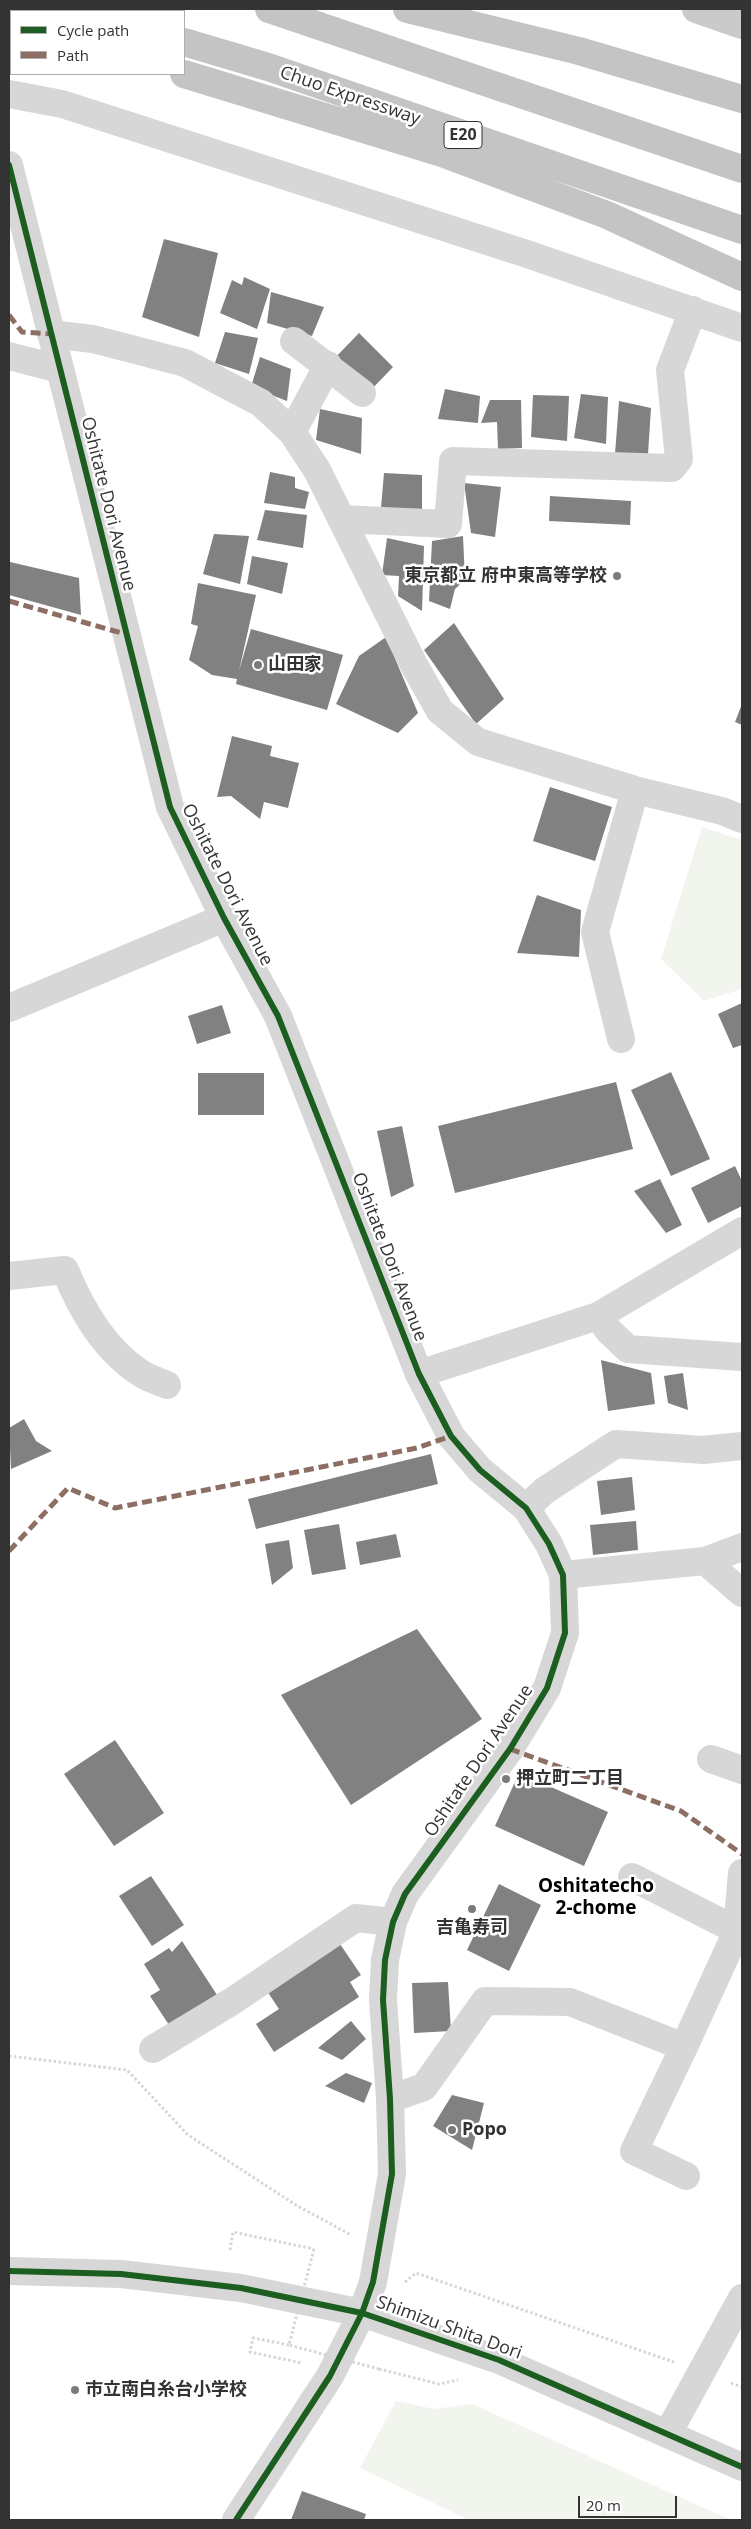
<!DOCTYPE html>
<meta charset="utf-8">
<style>
body{margin:0}
#map{position:relative;width:751px;height:2529px;overflow:hidden;background:#fff;font-family:"Open Sans",sans-serif}
canvas{display:block}
.frame{position:absolute;inset:0;border:10px solid #333;pointer-events:none}
.legend{position:absolute;left:10px;top:10px;width:175px;height:65px;box-sizing:border-box;background:#fff;border:1px solid #adadad;margin:0;padding:6px 9px;list-style:none;font-size:15px;color:#333}
.legend li{display:flex;align-items:center;gap:10px;height:25px}
.legend b{width:25px;border:1px solid #adadad}
.scale{position:absolute;left:578px;top:2496px;width:99px;height:22px;box-sizing:border-box;border:2px solid #333;border-top:0;padding-left:6px;font-size:15px;line-height:18px;white-space:nowrap;color:#333;-webkit-text-stroke:4px #fff;paint-order:stroke}
</style>
<div id="map">
<canvas width="751" height="2529"></canvas>
<div class="frame"></div>
<ul class="legend">
<li><b style="height:6px;background:#1b5e20"></b>Cycle path</li>
<li><b style="height:6px;background:#8d6e63"></b>Path</li>
</ul>
<div class="scale">20 m</div>
</div>
<script>
const context = document.querySelector('canvas').getContext('2d');
context.lineJoin = 'round';
function paint(path, color) { context.fillStyle = color; context.fill(path, 'evenodd'); }
function strokePath(path, color, width, dash) { context.strokeStyle = color; context.lineWidth = width; context.lineCap = dash ? 'butt' : 'round'; context.setLineDash(dash || []); context.stroke(path); }
function drawText(font, color, halo, rows, align = 'center') {
  context.font = font + ' "Open Sans","Noto Sans JP",sans-serif'; context.lineWidth = 5; context.setLineDash([]); context.textBaseline = 'middle'; context.strokeStyle = halo; context.fillStyle = color; for (const [text, x, y, turn = 0] of rows) {
    context.save(); context.translate(x, y); context.rotate((+turn || 0) * Math.PI / 180); context.textAlign = isNaN(turn) ? turn : align; if (halo) context.strokeText(text, 0, 0); context.fillText(text, 0, 0); context.restore();
  }
}
paint(new Path2D(`
 M 702,827 L 742,840 L 742,989 L 704,1001 L 661,959 Z
 M 396,2401 L 434,2409 L 472,2404 L 731,2520 L 469,2520 L 360,2468 Z`), '#f1f5ed');
paint(new Path2D(`
 M 164,239 L 218,253 L 199,337 L 142,317 Z
 M 244,277 L 270,289 L 257,329 L 220,313 L 232,280 L 242,285 Z
 M 271,292 L 324,307 L 312,336 L 267,323 Z
 M 225,332 L 258,338 L 249,374 L 215,363 Z
 M 359,333 L 393,367 L 369,392 L 334,359 Z
 M 260,357 L 291,369 L 287,401 L 251,387 Z
 M 445,389 L 480,396 L 478,423 L 438,419 Z
 M 581,394 L 608,397 L 606,444 L 574,438 Z
 M 533,395 L 569,396 L 567,441 L 531,437 Z
 M 490,400 L 521,400 L 522,448 L 498,449 L 497,422 L 481,423 Z
 M 619,401 L 651,408 L 648,454 L 615,454 Z
 M 320,409 L 362,418 L 361,454 L 316,440 Z
 M 270,472 L 295,477 L 295,488 L 309,492 L 305,509 L 264,503 Z
 M 384,473 L 422,475 L 422,509 L 381,508 Z
 M 464,483 L 501,487 L 495,537 L 471,533 Z
 M 550,496 L 631,501 L 630,525 L 549,521 Z
 M 265,510 L 307,515 L 303,548 L 257,540 Z
 M 214,534 L 249,536 L 240,584 L 203,574 Z
 M 463,536 L 465,580 L 455,589 L 450,609 L 429,601 L 432,541 Z
 M 387,538 L 424,546 L 422,611 L 398,596 L 399,576 L 382,575 Z
 M 252,556 L 288,563 L 282,594 L 247,584 Z
 M 10,562 L 79,578 L 81,615 L 9,595 Z
 M 198,583 L 256,595 L 239,671 L 251,629 L 343,655 L 327,710 L 236,684 L 237,679 L 212,675 L 189,660 L 198,626 L 191,624 Z
 M 454,623 L 504,699 L 476,724 L 424,650 Z
 M 386,637 L 418,713 L 398,733 L 336,704 L 359,656 Z
 M 742,704 L 742,725 L 735,722 Z
 M 232,736 L 272,746 L 270,756 L 299,763 L 288,808 L 264,802 L 260,819 L 231,796 L 217,797 Z
 M 550,787 L 612,807 L 595,861 L 533,841 Z
 M 537,895 L 581,910 L 579,957 L 517,953 Z
 M 742,1003 L 742,1045 L 733,1048 L 718,1014 Z
 M 222,1005 L 231,1033 L 197,1044 L 188,1016 Z
 M 671,1072 L 710,1159 L 671,1176 L 631,1090 Z
 M 198,1073 L 264,1073 L 264,1115 L 198,1115 Z
 M 616,1082 L 633,1149 L 455,1193 L 438,1126 Z
 M 402,1126 L 414,1186 L 391,1197 L 377,1131 Z
 M 735,1166 L 742,1181 L 742,1206 L 708,1223 L 691,1188 Z
 M 660,1179 L 682,1225 L 666,1233 L 634,1191 Z
 M 601,1360 L 651,1373 L 655,1404 L 608,1411 Z
 M 683,1373 L 688,1410 L 668,1403 L 664,1376 Z
 M 24,1419 L 36,1441 L 52,1451 L 11,1469 L 9,1428 Z
 M 431,1454 L 438,1484 L 256,1529 L 248,1499 Z
 M 632,1477 L 635,1510 L 601,1515 L 597,1481 Z
 M 636,1521 L 638,1550 L 593,1555 L 590,1525 Z
 M 339,1524 L 346,1569 L 312,1575 L 304,1530 Z
 M 396,1534 L 401,1557 L 360,1565 L 356,1542 Z
 M 289,1540 L 293,1568 L 272,1585 L 265,1544 Z
 M 417,1629 L 482,1719 L 351,1805 L 281,1695 Z
 M 115,1740 L 164,1813 L 114,1846 L 64,1774 Z
 M 519,1773 L 608,1812 L 584,1866 L 495,1826 Z
 M 151,1876 L 184,1925 L 152,1946 L 119,1896 Z
 M 499,1884 L 541,1905 L 509,1971 L 467,1950 Z
 M 182,1941 L 217,1995 L 169,2025 L 150,1996 L 160,1990 L 144,1964 L 169,1948 L 172,1952 Z
 M 340,1944 L 361,1975 L 350,1982 L 359,1997 L 274,2052 L 256,2024 L 279,2009 L 267,1991 Z
 M 448,1982 L 451,2031 L 414,2033 L 412,1983 Z
 M 351,2021 L 366,2039 L 342,2060 L 318,2048 Z
 M 346,2073 L 372,2083 L 364,2103 L 325,2086 Z
 M 452,2095 L 484,2103 L 472,2150 L 433,2126 Z
 M 302,2491 L 366,2514 L 364,2520 L 291,2520 Z`), '#818181');
strokePath(new Path2D(`
 M 42,11 L 43,9`), '#d6d6d6', 28, [28, 14]);
strokePath(new Path2D(`
 M 9,2056 L 127,2070 L 188,2135 L 296,2205 L 351,2235
 M 230,2250 L 233,2232 L 314,2249
 M 405,2282 L 416,2273 L 674,2362
 M 289,2345 L 253,2338 L 250,2352 L 302,2363
 M 379,2369 L 439,2384 L 458,2380
 M 731,2383 L 742,2387`), '#d6d6d6', 3, [2.5, 2.5]);
strokePath(new Path2D(`
 M 9,94 L 62,104 L 527,254 L 742,328
 M 9,165 L 170,807 L 224,918 L 278,1016 L 419,1374 L 451,1436 L 480,1470 L 526,1508 L 549,1544 L 563,1575 L 565,1633 L 547,1688 L 510,1749 L 405,1894 L 393,1922 L 385,1960 L 383,2000 L 390,2099 L 392,2174 L 373,2282 L 362,2313 L 330,2376 L 236,2520
 M 51,334 L 93,339 L 185,363 L 261,403 L 292,432 L 317,470 L 414,665 L 440,711 L 478,742 L 635,790 L 722,811 L 742,819
 M 294,341 L 362,393
 M 9,356 L 59,369
 M 292,432 L 328,365
 M 341,519 L 448,524 L 453,461 L 672,468 L 679,459 L 670,370 L 693,310
 M 9,1008 L 224,918
 M 621,1039 L 595,932 L 635,790
 M 9,1276 L 65,1270 C 81,1309 103,1348 139,1372 C 147,1378 158,1381 167,1385
 M 598,1316 L 609,1331 L 628,1349 L 742,1357
 M 419,1374 L 598,1316 L 742,1231
 M 526,1508 L 544,1491 L 616,1444 L 703,1450 L 742,1446
 M 705,1561 L 742,1547
 M 563,1575 L 705,1561 L 742,1593
 M 711,1759 L 742,1770
 M 632,1877 L 742,1933
 M 684,2047 L 737,1931 L 742,1873
 M 153,2049 L 231,2002 L 356,1918 L 393,1922
 M 390,2099 L 424,2087 L 485,2001 L 570,2002 L 684,2047 L 634,2151 L 686,2176
 M 9,2271 L 121,2274 L 241,2288 L 362,2313 L 499,2360 L 742,2467
 M 668,2433 L 742,2298`), '#d7d7d7', 28);
strokePath(new Path2D(`
 M 696,9 L 742,25`), '#cacaca', 28);
strokePath(new Path2D(`
 M 74,9 L 82,11
 M 269,9 L 742,169
 M 407,9 L 579,51 L 742,99
 M 9,20 L 11,20
 M 184,42 L 268,67 L 742,230
 M 184,74 L 439,152 L 607,215 L 742,277`), '#c4c4c4', 28);
strokePath(new Path2D(`
 M 314,2249 L 289,2345 L 379,2369`), '#d6d6d6', 3, [2.5, 2.5]);
strokePath(new Path2D(`
 M 9,315 L 22,332 L 51,334
 M 9,601 L 125,634
 M 9,1551 L 68,1488 L 115,1508 L 417,1448 L 451,1436
 M 510,1749 L 681,1811 L 742,1854`), '#8d6e63', 5, [10, 5]);
strokePath(new Path2D(`
 M 9,165 L 170,807 L 224,918 L 278,1016 L 419,1374 L 451,1436 L 480,1470 L 526,1508 L 549,1544 L 563,1575 L 565,1633 L 547,1688 L 510,1749 L 405,1894 L 393,1922 L 385,1960 L 383,2000 L 390,2099 L 392,2174 L 373,2282 L 362,2313 L 330,2376 L 236,2520
 M 9,2271 L 121,2274 L 241,2288 L 362,2313 L 499,2360 L 742,2467`), '#1b5e20', 6);
for (const [x, y, r, color] of [
 [617,576,5,"#7a7a7a"],
 [258,665,5,"#7a7a7a"],
 [506,1779,5,"#7a7a7a"],
 [472,1909,5,"#7a7a7a"],
 [452,2130,5,"#7a7a7a"],
 [75,2390,5,"#7a7a7a"]
]) { const dot = new Path2D(); dot.arc(x, y, r, 0, 2 * Math.PI); context.fillStyle = color; context.fill(dot); strokePath(dot, '#fff', 2); }
for (const [x, y, w] of [
 [463,135,38]
]) { const box = new Path2D(); box.roundRect(x - w / 2, y - 13.5, w, 27, 4); context.fillStyle = '#fff'; context.fill(box); strokePath(box, '#333', 1); }
drawText('bold 16px', '#333', null, [
 ["E20",463,135]
]);
drawText('18px', '#333', '#fff', [
 ["Chuo Expressway",350,96,19],
 ["Oshitate Dori Avenue",108,504,76],
 ["Oshitate Dori Avenue",227,885,63],
 ["Oshitate Dori Avenue",389,1257,69],
 ["Oshitate Dori Avenue",479,1761,-56],
 ["Shimizu Shita Dori",449,2328,20]
]);
drawText('bold 18px', '#333', '#fff', [
 ["東京都立 府中東高等学校",607,576,"right"],
 ["山田家",268,665],
 ["押立町二丁目",516,1779],
 ["吉亀寿司",472,1928,"center"],
 ["Popo",462,2130],
 ["市立南白糸台小学校",85,2390]
], 'left');
drawText('bold 19px', '#000', '#fff', [
 ["Oshitatecho",596,1887],
 ["2-chome",596,1909]
]);
</script>
